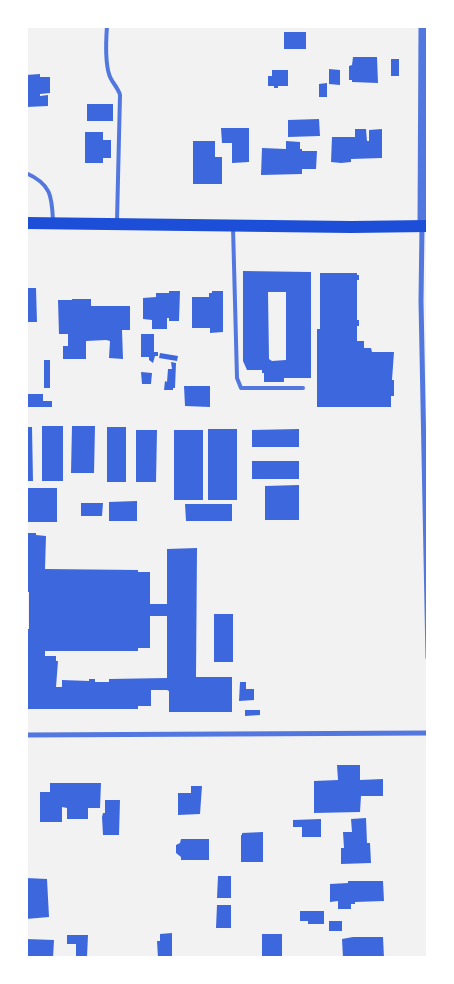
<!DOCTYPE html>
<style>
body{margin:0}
#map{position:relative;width:454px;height:984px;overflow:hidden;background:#f2f2f2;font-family:"Asap Condensed",sans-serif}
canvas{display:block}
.frame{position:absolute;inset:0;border:28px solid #fff;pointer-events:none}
</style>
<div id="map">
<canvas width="454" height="984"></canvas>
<div class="frame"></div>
</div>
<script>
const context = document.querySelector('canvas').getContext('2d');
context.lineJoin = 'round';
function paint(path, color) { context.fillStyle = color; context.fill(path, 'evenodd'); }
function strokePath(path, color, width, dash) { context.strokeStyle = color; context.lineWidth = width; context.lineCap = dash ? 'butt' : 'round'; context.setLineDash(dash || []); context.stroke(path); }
paint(new Path2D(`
 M 284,32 L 306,32 L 306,49 L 284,49 Z
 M 353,57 L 377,57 L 378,83 L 352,82 L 352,80 L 349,80 L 349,66 L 352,65 Z
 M 391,59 L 399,59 L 399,76 L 391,76 Z
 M 329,69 L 340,70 L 340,85 L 329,84 Z
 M 272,70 L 288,70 L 288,86 L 278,86 L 278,88 L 274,88 L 274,86 L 268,86 L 268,76 L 272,76 Z
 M 40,74 L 40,77 L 50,77 L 50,93 L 40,94 L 40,96 L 48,95 L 48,106 L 26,107 L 26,75 Z
 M 327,83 L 327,97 L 319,97 L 319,84 Z
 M 87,104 L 113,104 L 113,121 L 87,121 Z
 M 319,119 L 320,136 L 288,137 L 288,120 Z
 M 221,128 L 249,128 L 249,162 L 232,163 L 232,143 L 222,143 Z
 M 355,129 L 366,129 L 367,141 L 369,141 L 369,130 L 382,129 L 382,158 L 351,159 L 351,162 L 341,163 L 331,162 L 332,137 L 355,137 Z
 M 85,132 L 103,132 L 103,140 L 111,140 L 111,158 L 103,158 L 103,163 L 85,163 Z
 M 193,141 L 215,141 L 215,157 L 222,157 L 222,184 L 193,184 Z
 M 286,141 L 300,142 L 300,149 L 302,149 L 302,151 L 317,151 L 316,169 L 302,169 L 302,174 L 261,175 L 262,148 L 286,149 Z
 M 243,271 L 311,272 L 311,378 L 284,378 L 284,382 L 264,382 L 264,373 L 262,373 L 262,370 L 247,370 L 243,361 ZM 268,292 L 286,292 L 286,360 L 272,361 L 269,359 Z
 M 320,273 L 357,273 L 357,275 L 359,275 L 359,280 L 357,280 L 357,320 L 359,320 L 359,326 L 357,326 L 357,341 L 364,341 L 364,348 L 371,348 L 372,352 L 394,352 L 392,380 L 394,380 L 394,396 L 391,396 L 391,407 L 317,407 L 317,329 L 320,329 Z
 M 26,288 L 36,288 L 37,322 L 26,322 Z
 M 169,291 L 180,291 L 179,321 L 169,321 L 169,318 L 167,318 L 167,329 L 152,329 L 152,320 L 143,319 L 143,298 L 156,297 L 156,293 L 169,293 Z
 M 212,291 L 223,291 L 223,332 L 210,333 L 210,328 L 192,328 L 192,297 L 209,297 L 209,293 L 212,293 Z
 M 72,299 L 91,299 L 91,306 L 130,306 L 130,330 L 122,330 L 123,359 L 109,358 L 110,341 L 106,340 L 86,341 L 86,359 L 63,359 L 63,346 L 68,346 L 68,334 L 59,334 L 58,300 L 72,300 Z
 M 141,334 L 154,334 L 154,352 L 158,352 L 158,356 L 155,356 L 153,363 L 149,360 L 149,357 L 141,357 Z
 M 160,353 L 178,356 L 177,361 L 159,358 Z
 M 44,360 L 50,360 L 50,388 L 44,388 Z
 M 171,362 L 176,363 L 175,388 L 173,388 L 173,390 L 164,390 L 165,381 L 167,382 L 168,369 L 172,369 Z
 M 141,372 L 152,373 L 151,384 L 142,384 Z
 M 184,386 L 210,386 L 210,407 L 185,406 Z
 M 26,394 L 43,394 L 43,401 L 52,401 L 52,407 L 26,407 Z
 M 42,426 L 63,426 L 63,481 L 42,481 Z
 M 72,426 L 95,426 L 94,473 L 71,473 Z
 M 26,427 L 32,427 L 33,481 L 26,481 Z
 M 107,427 L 126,427 L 126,482 L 107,482 Z
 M 208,429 L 237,429 L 237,500 L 208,500 Z
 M 299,429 L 299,447 L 252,447 L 252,430 Z
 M 136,430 L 157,430 L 156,482 L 136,482 Z
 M 174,430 L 203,430 L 203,500 L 174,500 Z
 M 252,461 L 299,461 L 299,479 L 252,479 Z
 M 299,485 L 299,520 L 265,520 L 265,486 Z
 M 26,488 L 57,488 L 57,522 L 26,522 Z
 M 137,501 L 137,521 L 109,521 L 109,502 Z
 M 81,503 L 103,503 L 102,516 L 81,516 Z
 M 185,504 L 232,504 L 232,521 L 186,521 Z
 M 26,533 L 36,533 L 36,535 L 46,536 L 45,569 L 138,570 L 138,572 L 150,572 L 150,604 L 167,604 L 167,549 L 197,548 L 196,677 L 232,677 L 232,712 L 169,712 L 169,691 L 167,690 L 151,690 L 151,706 L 138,706 L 138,709 L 26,709 L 26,629 L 29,629 L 29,592 L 26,592 ZM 150,616 L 167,616 L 167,678 L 109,679 L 109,682 L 95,682 L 95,679 L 89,679 L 89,681 L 62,680 L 62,687 L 56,687 L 58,661 L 56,661 L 56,656 L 45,656 L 45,651 L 138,651 L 138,648 L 150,648 Z
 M 214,614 L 233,614 L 233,662 L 214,662 Z
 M 240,682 L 246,682 L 246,689 L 254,689 L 254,700 L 239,701 Z
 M 245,710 L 260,710 L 260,715 L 245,716 Z
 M 337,765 L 360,765 L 360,780 L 383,779 L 383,796 L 361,796 L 360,812 L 314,813 L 314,781 L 338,780 Z
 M 50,783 L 101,783 L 100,808 L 88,808 L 88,819 L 67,819 L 67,808 L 62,807 L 62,822 L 40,822 L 40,792 L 50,792 Z
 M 191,786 L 202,786 L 200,814 L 178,815 L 178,793 L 191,793 Z
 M 105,800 L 120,800 L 119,835 L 103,835 L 102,817 L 103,813 L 105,813 Z
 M 366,818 L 367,843 L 370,843 L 371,863 L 341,864 L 341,848 L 344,848 L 343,832 L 352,832 L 351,819 Z
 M 321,819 L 321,837 L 302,837 L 302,827 L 293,827 L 293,820 Z
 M 263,832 L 263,862 L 241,862 L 241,835 L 242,835 L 242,833 Z
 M 181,839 L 209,839 L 209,860 L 181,860 L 181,857 L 176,853 L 176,845 L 180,843 Z
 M 218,876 L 231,876 L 231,898 L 217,898 Z
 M 26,878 L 47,879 L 49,917 L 26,919 Z
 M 348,881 L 383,881 L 384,901 L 355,902 L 355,904 L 351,904 L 351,909 L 338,909 L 338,901 L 330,902 L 330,884 L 348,883 Z
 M 217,905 L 231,905 L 231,928 L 216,928 Z
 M 300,911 L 324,911 L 324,924 L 308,924 L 308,921 L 300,921 Z
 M 329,921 L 342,921 L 342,931 L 329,931 Z
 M 172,933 L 172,958 L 158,958 L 157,941 L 160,941 L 160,934 Z
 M 262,934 L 282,934 L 282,958 L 262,958 Z
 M 67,935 L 88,935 L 87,957 L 76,957 L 76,944 L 67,944 Z
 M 353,937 L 383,937 L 384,958 L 343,958 L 342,939 Z
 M 26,939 L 54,940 L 53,958 L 26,958 Z`), '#3d67dc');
strokePath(new Path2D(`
 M 107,26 C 106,40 105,61 109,74 C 111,82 118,87 120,95 L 117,221
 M 26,173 C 51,184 52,196 53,221
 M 233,227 L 237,378 L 241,388 L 303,388`), '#5277de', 4);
strokePath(new Path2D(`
 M 422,227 L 421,301 L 428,658
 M 26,735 L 428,733`), '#5277de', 5);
strokePath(new Path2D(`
 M 422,226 L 423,26`), '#5277de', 9);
strokePath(new Path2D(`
 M 26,223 L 351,227 L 428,226`), '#1d4ed8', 12);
</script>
